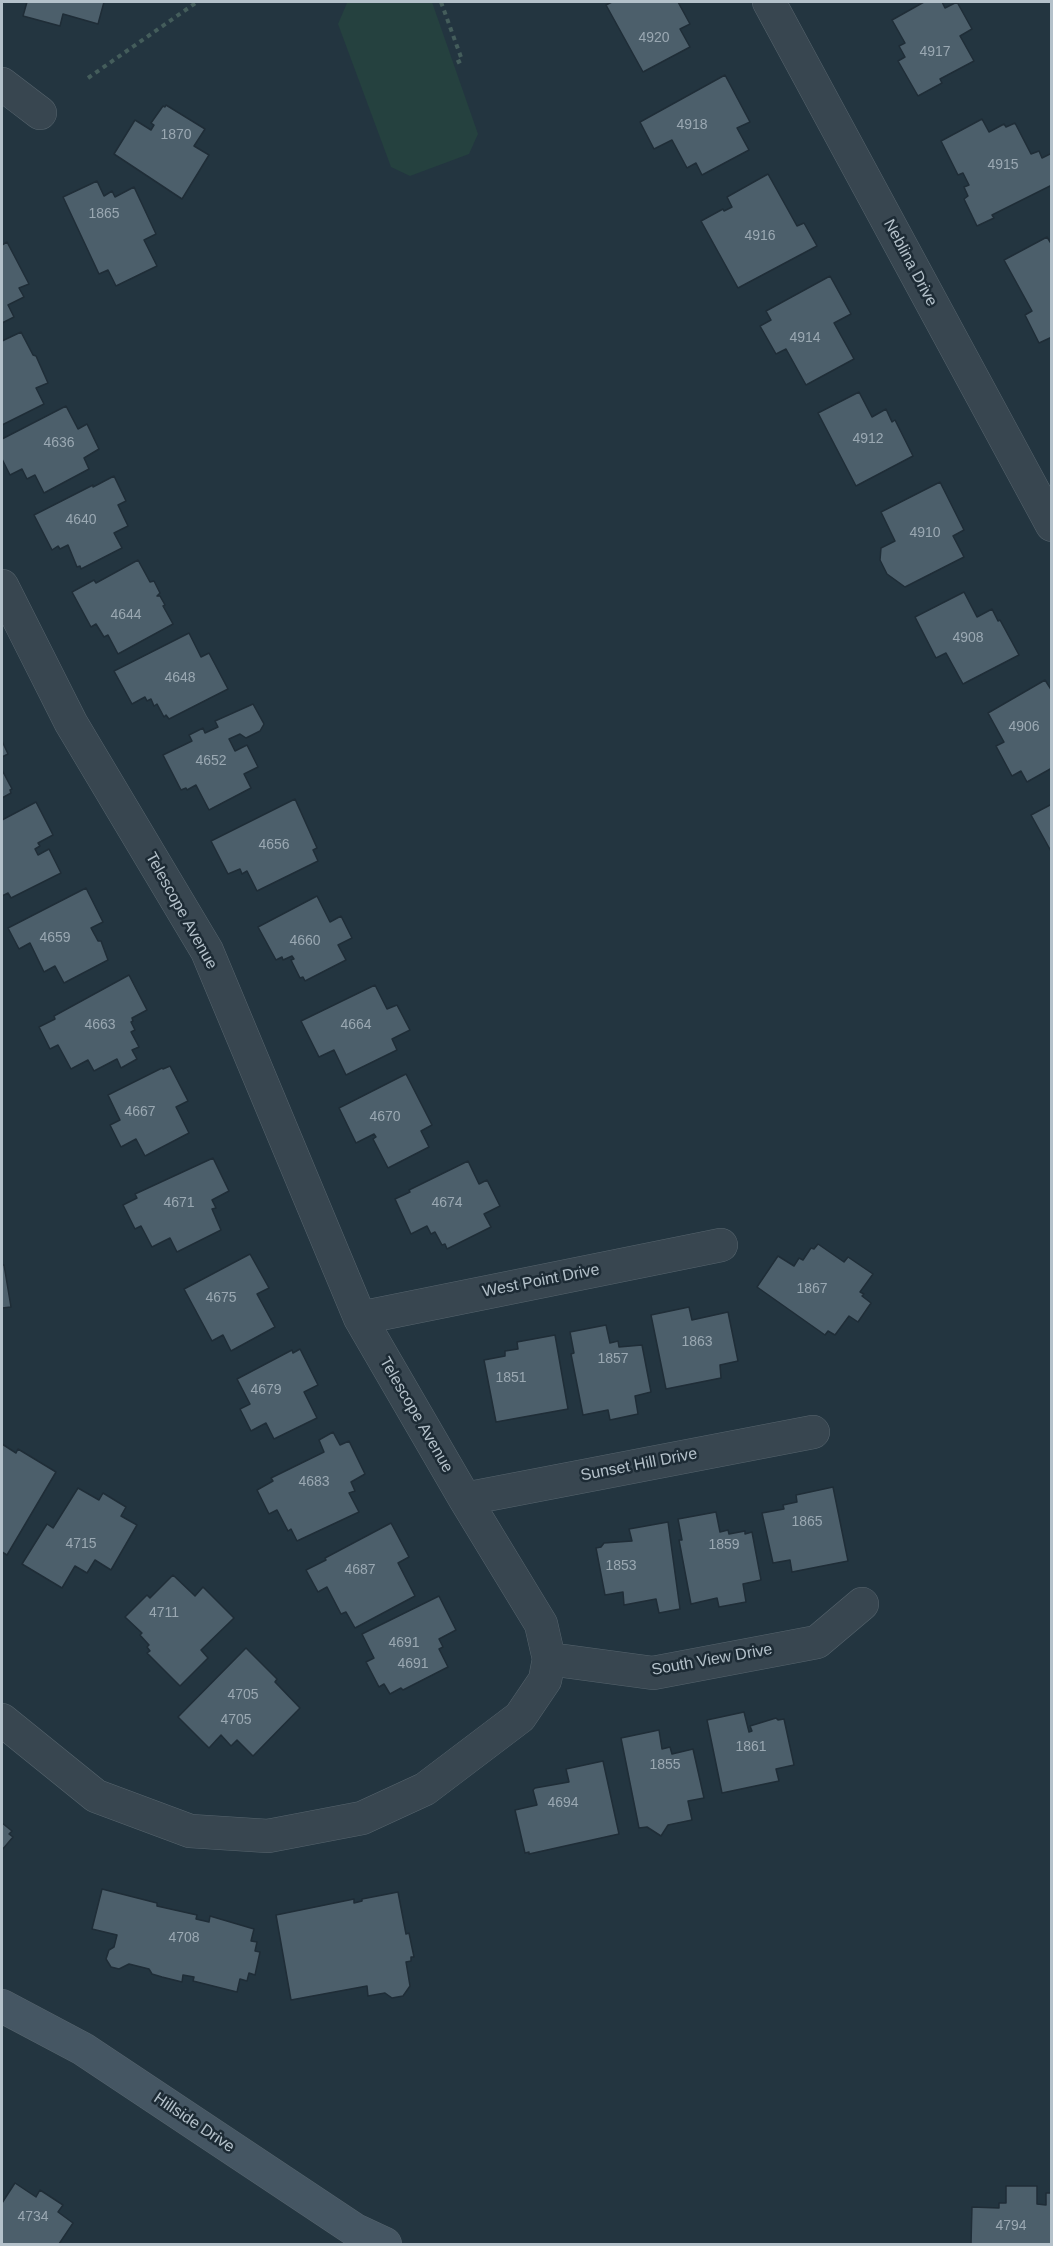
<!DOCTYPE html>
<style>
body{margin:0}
#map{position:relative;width:1053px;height:2246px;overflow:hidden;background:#233540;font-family:Arial,sans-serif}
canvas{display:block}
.frame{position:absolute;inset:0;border:3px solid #b4c1ca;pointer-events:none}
</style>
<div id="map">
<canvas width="1053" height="2246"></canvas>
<div class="frame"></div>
</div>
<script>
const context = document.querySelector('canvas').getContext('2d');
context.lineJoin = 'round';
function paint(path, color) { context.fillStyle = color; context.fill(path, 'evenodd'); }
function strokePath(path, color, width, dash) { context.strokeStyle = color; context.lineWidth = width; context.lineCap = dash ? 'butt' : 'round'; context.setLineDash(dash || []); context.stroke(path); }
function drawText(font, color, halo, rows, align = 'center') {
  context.font = font + ' Arial,sans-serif'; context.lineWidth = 5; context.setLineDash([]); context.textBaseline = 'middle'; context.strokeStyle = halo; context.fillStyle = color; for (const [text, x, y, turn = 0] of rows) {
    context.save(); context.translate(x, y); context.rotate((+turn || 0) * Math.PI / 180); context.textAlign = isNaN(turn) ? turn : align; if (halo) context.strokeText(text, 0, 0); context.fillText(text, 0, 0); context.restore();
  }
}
paint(new Path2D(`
 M 350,2 L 432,2 L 478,134 L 469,154 L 410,176 L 391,167 L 338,24 L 347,3 Z`), '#25413f');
const building = new Path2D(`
 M 27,2 L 104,2 L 98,24 L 63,14 L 60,26 L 23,16 Z
 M 612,2 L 678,2 L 690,24 L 680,29 L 690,47 L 643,72 L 606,5 Z
 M 924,2 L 942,2 L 945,8 L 957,2 L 972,29 L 960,36 L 974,61 L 940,79 L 942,83 L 918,96 L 898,61 L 905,57 L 899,46 L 905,43 L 892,20 Z
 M 725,75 L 750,122 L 737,128 L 749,150 L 702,175 L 696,163 L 687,168 L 672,140 L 654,149 L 640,122 Z
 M 166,105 L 205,129 L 194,146 L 209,155 L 182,199 L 114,154 L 135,120 L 151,130 L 154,125 L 151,123 L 163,106 L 165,107 Z
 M 982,119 L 989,132 L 1004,124 L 1006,127 L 1015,123 L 1031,154 L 1039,151 L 1042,158 L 1052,153 L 1052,185 L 992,215 L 994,218 L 977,226 L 964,199 L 968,196 L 964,187 L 969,185 L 963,173 L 958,175 L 941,141 Z
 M 768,174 L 797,226 L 804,223 L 817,246 L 738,288 L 701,221 L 723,209 L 724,211 L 732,207 L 727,197 Z
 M 97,181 L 104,196 L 112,191 L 115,197 L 134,187 L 156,234 L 144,240 L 157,266 L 116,286 L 108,270 L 99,274 L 63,197 Z
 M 1047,237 L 1052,245 L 1052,337 L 1039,343 L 1025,315 L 1032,311 L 1004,260 Z
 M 7,242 L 29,284 L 19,288 L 24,297 L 8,305 L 14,317 L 2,323 L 2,245 Z
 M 830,276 L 851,314 L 834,323 L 854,359 L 806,385 L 786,349 L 776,354 L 760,326 L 771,320 L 766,311 Z
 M 21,332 L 33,355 L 36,356 L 48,383 L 36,388 L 44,404 L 2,425 L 2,341 Z
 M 859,392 L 872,417 L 886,409 L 892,422 L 895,420 L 913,456 L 856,486 L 818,413 Z
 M 66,406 L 78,429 L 87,424 L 99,449 L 84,458 L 89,469 L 44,493 L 35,475 L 27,479 L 22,469 L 10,475 L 2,459 L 2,439 Z
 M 114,476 L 126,501 L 118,505 L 128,526 L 114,533 L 122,548 L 81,569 L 80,566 L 77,567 L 68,545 L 60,549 L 58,546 L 52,550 L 34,515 L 93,485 L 93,487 Z
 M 940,482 L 964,530 L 953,536 L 964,557 L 905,587 L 887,574 L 880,560 L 881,548 L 895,541 L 881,512 Z
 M 138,560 L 150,582 L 154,581 L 160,593 L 157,596 L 160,596 L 165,605 L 163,606 L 173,624 L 118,654 L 108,635 L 104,637 L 96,624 L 91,627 L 72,592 L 94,580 L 96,583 Z
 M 964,592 L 977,617 L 992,609 L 998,621 L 1000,620 L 1019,655 L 963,684 L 946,653 L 936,658 L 915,617 Z
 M 189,633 L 201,657 L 209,653 L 228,689 L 169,719 L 166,715 L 164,717 L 157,704 L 154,706 L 151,699 L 147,701 L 145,697 L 132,704 L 114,671 Z
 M 1045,680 L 1052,691 L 1052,768 L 1027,782 L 1021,771 L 1012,776 L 996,746 L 1004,742 L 988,713 Z
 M 253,704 L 264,724 L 260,731 L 246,738 L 240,734 L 229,739 L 235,751 L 247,745 L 258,767 L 244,774 L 251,788 L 209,810 L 196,785 L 187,790 L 186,788 L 181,790 L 163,755 L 192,741 L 189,735 L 203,728 L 205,733 L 218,727 L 215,721 Z
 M 2,741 L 8,754 L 2,757 Z
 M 2,770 L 12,789 L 10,790 L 11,793 L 2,798 Z
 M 295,799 L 317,848 L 313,850 L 318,861 L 257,891 L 247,871 L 242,874 L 240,869 L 228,874 L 211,841 Z
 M 36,802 L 53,835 L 38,843 L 40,846 L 35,849 L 38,855 L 49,849 L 61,873 L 11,898 L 8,893 L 2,896 L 2,820 Z
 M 1052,804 L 1052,853 L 1031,815 Z
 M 86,888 L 103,922 L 91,928 L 98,941 L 101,941 L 108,960 L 64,983 L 55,966 L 44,972 L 30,943 L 19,949 L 8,928 Z
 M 317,896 L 330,922 L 341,916 L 352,938 L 338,945 L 346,960 L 305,981 L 303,977 L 300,978 L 291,960 L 294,959 L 292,956 L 283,960 L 282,957 L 276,960 L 258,927 Z
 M 129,975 L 147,1010 L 132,1018 L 133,1021 L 131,1022 L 135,1030 L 131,1032 L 139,1047 L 132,1050 L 137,1059 L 121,1068 L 117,1059 L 94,1071 L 88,1060 L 71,1069 L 58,1045 L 50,1049 L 39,1027 L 55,1019 L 54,1016 Z
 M 375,985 L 387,1009 L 397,1005 L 410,1030 L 392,1039 L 397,1050 L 346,1075 L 334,1050 L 319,1057 L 301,1021 Z
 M 170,1066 L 188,1101 L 176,1107 L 189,1133 L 145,1156 L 136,1139 L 121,1147 L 110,1125 L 120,1120 L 108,1095 L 162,1068 L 163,1069 Z
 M 406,1074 L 432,1125 L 421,1131 L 429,1147 L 388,1168 L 373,1139 L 376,1137 L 374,1134 L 356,1143 L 339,1108 Z
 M 213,1158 L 229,1191 L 212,1200 L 216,1208 L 212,1209 L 221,1230 L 177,1252 L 170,1238 L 152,1247 L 141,1226 L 135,1229 L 123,1205 L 137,1198 L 135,1194 Z
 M 468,1161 L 479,1184 L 487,1180 L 500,1206 L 484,1214 L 491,1227 L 447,1249 L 445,1244 L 442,1245 L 435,1232 L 431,1234 L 427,1226 L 411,1234 L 395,1199 L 410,1192 L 409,1190 Z
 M 818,1244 L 844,1262 L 848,1257 L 873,1274 L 860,1292 L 864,1294 L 862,1296 L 871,1303 L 858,1322 L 849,1316 L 835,1335 L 828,1331 L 825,1335 L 757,1287 L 778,1256 L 794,1266 L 799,1258 L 803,1260 L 811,1248 L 814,1249 Z
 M 250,1254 L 269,1288 L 257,1294 L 275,1327 L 231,1351 L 223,1335 L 212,1341 L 184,1289 Z
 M 2,1265 L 4,1265 L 11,1307 L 2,1308 Z
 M 689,1307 L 692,1320 L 728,1312 L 738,1361 L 720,1365 L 721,1378 L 666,1389 L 651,1315 Z
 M 606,1325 L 610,1343 L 618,1341 L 619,1347 L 642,1345 L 651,1392 L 635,1396 L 638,1414 L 610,1420 L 608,1410 L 583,1415 L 571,1354 L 574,1353 L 570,1332 Z
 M 555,1335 L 568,1409 L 496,1422 L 484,1360 L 505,1356 L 505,1351 L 518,1349 L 517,1342 Z
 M 300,1349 L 318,1385 L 304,1392 L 317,1418 L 274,1439 L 266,1423 L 251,1431 L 240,1409 L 250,1404 L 237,1379 L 292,1350 L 293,1353 Z
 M 333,1432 L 340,1445 L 349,1441 L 365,1474 L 351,1482 L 355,1491 L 349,1493 L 359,1512 L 297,1541 L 291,1529 L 288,1531 L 277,1510 L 269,1514 L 257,1490 L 273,1481 L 271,1478 L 324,1452 L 319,1440 Z
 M 2,1444 L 16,1453 L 18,1449 L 56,1472 L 7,1555 L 2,1552 Z
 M 833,1487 L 848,1561 L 792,1572 L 790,1560 L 773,1563 L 762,1513 L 784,1509 L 783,1505 L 797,1502 L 796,1495 Z
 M 78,1488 L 99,1500 L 103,1493 L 126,1507 L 121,1516 L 137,1525 L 111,1570 L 95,1560 L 87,1573 L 75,1566 L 62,1588 L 22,1564 L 47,1524 L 53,1528 Z
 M 716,1512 L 720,1532 L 728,1530 L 729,1534 L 745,1531 L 745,1534 L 752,1532 L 761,1580 L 743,1584 L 746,1602 L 719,1607 L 717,1598 L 691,1604 L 679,1540 L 682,1540 L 678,1519 Z
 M 668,1522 L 680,1609 L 659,1613 L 656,1599 L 624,1605 L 623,1592 L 605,1595 L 596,1548 L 601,1547 L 604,1543 L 632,1541 L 629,1529 Z
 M 391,1523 L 409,1557 L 398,1563 L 415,1596 L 355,1628 L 346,1612 L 341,1614 L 327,1587 L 318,1592 L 306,1570 L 326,1560 L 325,1558 Z
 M 173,1575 L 195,1596 L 203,1587 L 234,1618 L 201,1650 L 208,1658 L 180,1686 L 147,1653 L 150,1651 L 147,1647 L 149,1645 L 140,1635 L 142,1633 L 125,1617 L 147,1595 L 150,1598 Z
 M 439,1596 L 456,1630 L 439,1639 L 443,1647 L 439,1649 L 448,1667 L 403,1690 L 401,1688 L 390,1694 L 384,1684 L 379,1687 L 366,1662 L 374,1658 L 362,1634 Z
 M 246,1648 L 277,1679 L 275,1682 L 300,1708 L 253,1756 L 237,1740 L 231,1746 L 221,1735 L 209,1748 L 178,1717 Z
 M 744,1712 L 749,1732 L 752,1731 L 750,1726 L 776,1718 L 778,1720 L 784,1719 L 794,1765 L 776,1769 L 779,1781 L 722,1793 L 707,1720 Z
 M 659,1730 L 662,1749 L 670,1747 L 672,1754 L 693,1749 L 704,1798 L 688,1801 L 692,1820 L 668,1825 L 661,1836 L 647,1827 L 639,1828 L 621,1738 Z
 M 603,1761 L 619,1834 L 529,1854 L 529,1852 L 525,1853 L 515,1810 L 537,1805 L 533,1790 L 535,1788 L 569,1782 L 566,1769 Z
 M 2,1823 L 12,1831 L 9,1834 L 13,1837 L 2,1850 Z
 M 102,1889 L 157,1903 L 157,1906 L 197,1915 L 196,1919 L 209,1922 L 210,1916 L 254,1929 L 251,1941 L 257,1942 L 255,1951 L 260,1952 L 255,1975 L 249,1973 L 247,1981 L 240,1979 L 237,1992 L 193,1981 L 194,1977 L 183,1975 L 182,1982 L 162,1977 L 152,1974 L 149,1969 L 129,1964 L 119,1969 L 111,1967 L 106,1959 L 109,1950 L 114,1947 L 117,1935 L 92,1929 Z
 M 398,1892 L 406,1934 L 409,1933 L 414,1957 L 411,1957 L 411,1961 L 406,1962 L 410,1986 L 403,1996 L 392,1998 L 385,1993 L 368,1996 L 367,1986 L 291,2000 L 276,1915 L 354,1899 L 354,1903 L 362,1901 L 362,1899 Z
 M 1051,2182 L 1052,2244 L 971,2244 L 972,2207 L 999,2208 L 999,2203 L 1006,2203 L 1006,2186 L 1037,2186 L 1037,2204 L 1046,2205 L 1046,2193 L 1051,2193 Z
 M 15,2183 L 36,2197 L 40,2190 L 63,2205 L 58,2212 L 73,2223 L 59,2244 L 2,2244 L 2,2203 Z`);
paint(building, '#4c5f6b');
strokePath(building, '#1f2d37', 1.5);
const street = new Path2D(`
 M 769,2 L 1052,525
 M 2,84 L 40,113
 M 2,586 L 71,723 L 207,951 L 360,1318 L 465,1499 L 541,1624 L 549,1659 L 545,1680 L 520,1717 L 425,1789 L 362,1818 L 268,1836 L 190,1831 L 96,1796 L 2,1720
 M 360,1318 L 721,1245
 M 465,1499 L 813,1432
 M 549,1659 L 653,1673 L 817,1642 L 862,1604`);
const secondary = new Path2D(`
 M 2,2006 L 83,2049 L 355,2230 L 385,2244`);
strokePath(street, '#56646d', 34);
strokePath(secondary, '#56646d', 34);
strokePath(new Path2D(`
 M 441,2 L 462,60 L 454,64
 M 88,78 L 197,2`), '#445d5b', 4, [4.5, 4.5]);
strokePath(street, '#384650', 33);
strokePath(secondary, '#455663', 33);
drawText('14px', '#9aa8b2', null, [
 ["4920",654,38],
 ["4917",935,52],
 ["4918",692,125],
 ["1870",176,135],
 ["4915",1003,165],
 ["1865",104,214],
 ["4916",760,236],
 ["4914",805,338],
 ["4912",868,439],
 ["4636",59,443],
 ["4640",81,520],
 ["4910",925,533],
 ["4644",126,615],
 ["4908",968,638],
 ["4648",180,678],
 ["4906",1024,727],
 ["4652",211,761],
 ["4656",274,845],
 ["4659",55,938],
 ["4660",305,941],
 ["4663",100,1025],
 ["4664",356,1025],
 ["4667",140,1112],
 ["4670",385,1117],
 ["4671",179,1203],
 ["4674",447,1203],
 ["1867",812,1289],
 ["4675",221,1298],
 ["1863",697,1342],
 ["1857",613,1359],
 ["1851",511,1378],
 ["4679",266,1390],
 ["4683",314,1482],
 ["1865",807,1522],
 ["4715",81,1544],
 ["1859",724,1545],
 ["1853",621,1566],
 ["4687",360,1570],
 ["4711",164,1613],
 ["4691",404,1643],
 ["4691",413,1664],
 ["4705",243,1695],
 ["4705",236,1720],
 ["1861",751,1747],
 ["1855",665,1765],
 ["4694",563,1803],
 ["4708",184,1938],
 ["4734",33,2217],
 ["4794",1011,2226]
]);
drawText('16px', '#b4c1ca', '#1d2b35', [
 ["Neblina Drive",910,263,62],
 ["Telescope Avenue",181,911,61],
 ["West Point Drive",541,1281,-11],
 ["Telescope Avenue",416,1415,60],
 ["Sunset Hill Drive",639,1465,-11],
 ["South View Drive",712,1660,-10],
 ["Hillside Drive",194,2123,34]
]);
</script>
